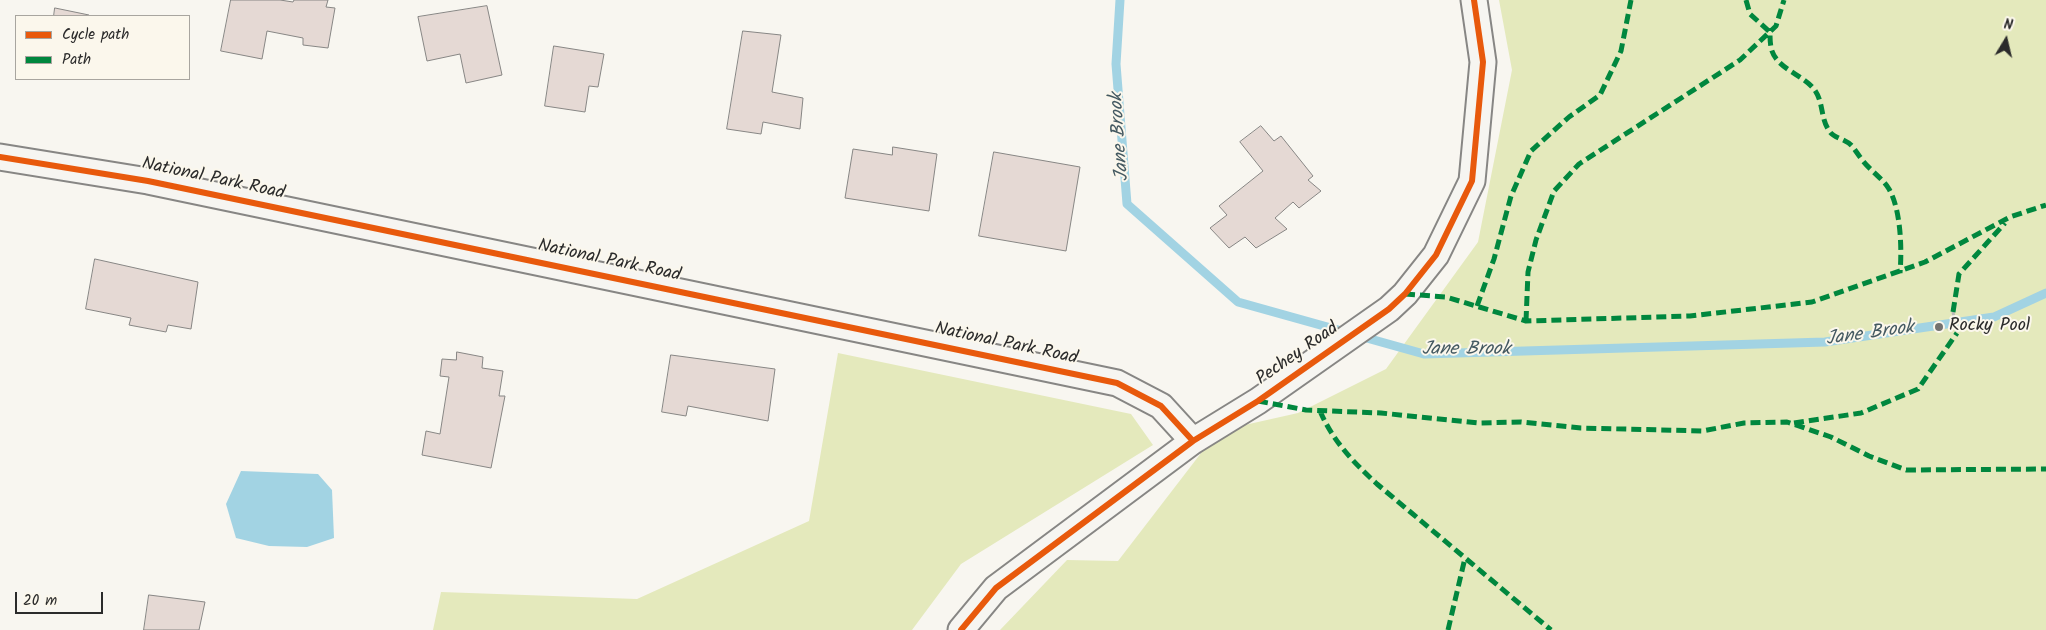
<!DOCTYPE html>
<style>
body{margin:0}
#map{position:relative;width:2046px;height:630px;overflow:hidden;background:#f8f6f0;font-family:Kalam,sans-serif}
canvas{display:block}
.legend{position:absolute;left:15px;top:15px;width:175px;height:65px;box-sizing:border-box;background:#fbf7ec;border:1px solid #a8a59f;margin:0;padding:6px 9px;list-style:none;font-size:15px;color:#2b2b2b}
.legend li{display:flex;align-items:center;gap:10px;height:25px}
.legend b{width:25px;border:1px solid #a8a59f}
.north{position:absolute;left:1981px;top:15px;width:50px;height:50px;-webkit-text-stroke:4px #fbf7ec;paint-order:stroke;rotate:9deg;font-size:14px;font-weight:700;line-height:20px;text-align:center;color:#2b2b2b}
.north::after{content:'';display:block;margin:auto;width:18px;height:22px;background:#2b2b2b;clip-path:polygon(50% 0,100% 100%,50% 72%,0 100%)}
.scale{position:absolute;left:15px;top:592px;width:88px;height:22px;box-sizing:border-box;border:2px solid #2b2b2b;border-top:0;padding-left:6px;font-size:15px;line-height:18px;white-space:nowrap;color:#2b2b2b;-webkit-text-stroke:4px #fbf7ec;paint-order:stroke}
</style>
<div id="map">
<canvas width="2046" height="630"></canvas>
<ul class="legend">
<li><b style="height:6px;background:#e8590c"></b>Cycle path</li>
<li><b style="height:6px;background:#00873e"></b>Path</li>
</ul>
<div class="north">N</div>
<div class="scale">20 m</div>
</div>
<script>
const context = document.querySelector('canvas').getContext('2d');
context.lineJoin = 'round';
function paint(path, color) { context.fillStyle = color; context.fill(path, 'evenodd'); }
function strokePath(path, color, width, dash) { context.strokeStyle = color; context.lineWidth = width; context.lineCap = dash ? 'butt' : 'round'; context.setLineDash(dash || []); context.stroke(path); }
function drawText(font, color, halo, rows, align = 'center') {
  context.font = font + ' Kalam,sans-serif'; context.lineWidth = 4; context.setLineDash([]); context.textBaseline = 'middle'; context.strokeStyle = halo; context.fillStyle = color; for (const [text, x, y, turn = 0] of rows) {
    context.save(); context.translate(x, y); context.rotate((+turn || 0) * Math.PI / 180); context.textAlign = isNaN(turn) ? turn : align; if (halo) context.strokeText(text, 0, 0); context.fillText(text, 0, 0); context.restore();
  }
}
paint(new Path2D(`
 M 1499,0 L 2046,0 L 2046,630 L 1000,630 L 1067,560 L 1118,561 L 1218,431 L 1298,413 L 1386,369 L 1478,242 L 1512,70 Z
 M 838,353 L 1131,414 L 1153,445 L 961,564 L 912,630 L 433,630 L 441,592 L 637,599 L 809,521 Z`), '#e4e9bc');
paint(new Path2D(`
 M 241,471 L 318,474 L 332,490 L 334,538 L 307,547 L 269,546 L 236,538 L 226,504 Z`), '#a2d3e3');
strokePath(new Path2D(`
 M 1120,0 L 1116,64 L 1127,204 L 1238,302 L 1424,354 L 1825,342 L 1994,317 L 2046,293`), '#a2d3e3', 9);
const building = new Path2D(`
 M 231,0 L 280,0 L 293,2 L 294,0 L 328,0 L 326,7 L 335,8 L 328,48 L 303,45 L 303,38 L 267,31 L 262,59 L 221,51 Z
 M 487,6 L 502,75 L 466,83 L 460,54 L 427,61 L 418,17 Z
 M 55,8 L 89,15 L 88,16 L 54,16 Z
 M 743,31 L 781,35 L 772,92 L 803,98 L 800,129 L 763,122 L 761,134 L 727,129 Z
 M 554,46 L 604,54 L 598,87 L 589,86 L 585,112 L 545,106 Z
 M 1261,126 L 1274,141 L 1281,136 L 1313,176 L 1308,180 L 1321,191 L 1299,208 L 1293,202 L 1275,218 L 1287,229 L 1256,248 L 1245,237 L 1229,248 L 1210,228 L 1227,215 L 1219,206 L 1263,171 L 1240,142 Z
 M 893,147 L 937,154 L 929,211 L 845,198 L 853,149 L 892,155 Z
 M 994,152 L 1080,167 L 1066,251 L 979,236 Z
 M 95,259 L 198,282 L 191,329 L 168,325 L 166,332 L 129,325 L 131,318 L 86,309 Z
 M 457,352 L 483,357 L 482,368 L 503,371 L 499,396 L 505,396 L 491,468 L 422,455 L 426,431 L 440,434 L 449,377 L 440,376 L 442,359 L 456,360 Z
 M 671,355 L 775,369 L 768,421 L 688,406 L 686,416 L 662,412 Z
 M 149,595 L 205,602 L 199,630 L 144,630 Z`);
paint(building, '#e5d9d4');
strokePath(building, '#878684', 1);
const minor = new Path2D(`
 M 0,157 L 148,181 L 1117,383 L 1161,406 L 1193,441
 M 961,630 L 996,588 L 1193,441 L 1258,401 L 1389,309 L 1405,294 L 1436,255 L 1472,181 L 1483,62 L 1474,0`);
strokePath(minor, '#878684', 29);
strokePath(new Path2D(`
 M 1953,312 L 1957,333`), '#bcbab8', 3, [4, 4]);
strokePath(minor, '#f6f5f1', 25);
strokePath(new Path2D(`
 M 1746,0 L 1750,14 L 1770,32 C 1770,38 1770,45 1772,51 C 1778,69 1803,75 1814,89 C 1824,102 1820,119 1830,132 C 1834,138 1846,139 1852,146 C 1856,151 1859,156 1863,161 C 1871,171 1883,179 1889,189 C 1901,210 1902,249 1900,273
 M 1405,294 L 1446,297 L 1526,321 L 1690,316 L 1812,302 L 1925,262 L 2010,217 L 2046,205
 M 1477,306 L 1494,259 L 1511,196 L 1531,151 L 1569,117 L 1600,95 L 1621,51 L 1631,0
 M 1953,312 L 1959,274 L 2005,223
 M 1526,321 L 1528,272 L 1536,240 L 1554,191 L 1579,164 L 1740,60 L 1776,26 L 1784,0
 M 1258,401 L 1306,410 L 1381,413 L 1479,423 L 1521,422 L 1581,428 L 1702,431 L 1744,423 L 1787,422 L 1831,437 L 1869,456 L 1906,470 L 2046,469
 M 1320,411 C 1333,441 1353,462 1377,484 L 1551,630
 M 1794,423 L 1861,413 L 1918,389 L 1957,333
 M 1448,630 L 1465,558`), '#00873e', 5, [10, 5]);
strokePath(new Path2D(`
 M 0,157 L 148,181 L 1117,383 L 1161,406 L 1193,441
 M 961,630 L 996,588 L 1193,441 L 1258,401 L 1389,309 L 1405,294 L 1436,255 L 1472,181 L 1483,62 L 1474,0`), '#e8590c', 6);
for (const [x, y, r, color] of [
 [1939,327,5,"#737270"]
]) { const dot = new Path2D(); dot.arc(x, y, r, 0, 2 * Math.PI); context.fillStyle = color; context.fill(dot); strokePath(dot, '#fbf7ec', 2); }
drawText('18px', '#2b2b2b', '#fbf7ec', [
 ["National Park Road",213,180,12],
 ["National Park Road",609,262,12],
 ["National Park Road",1006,345,12],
 ["Pechey Road",1298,355,-35]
]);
drawText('18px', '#2b2b2b', '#fbf7ec', [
 ["Rocky Pool",1949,327]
], 'left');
drawText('italic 19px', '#445961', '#fbf7ec', [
 ["Jane Brook",1121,137,-94],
 ["Jane Brook",1870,335,-8],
 ["Jane Brook",1466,351]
]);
</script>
